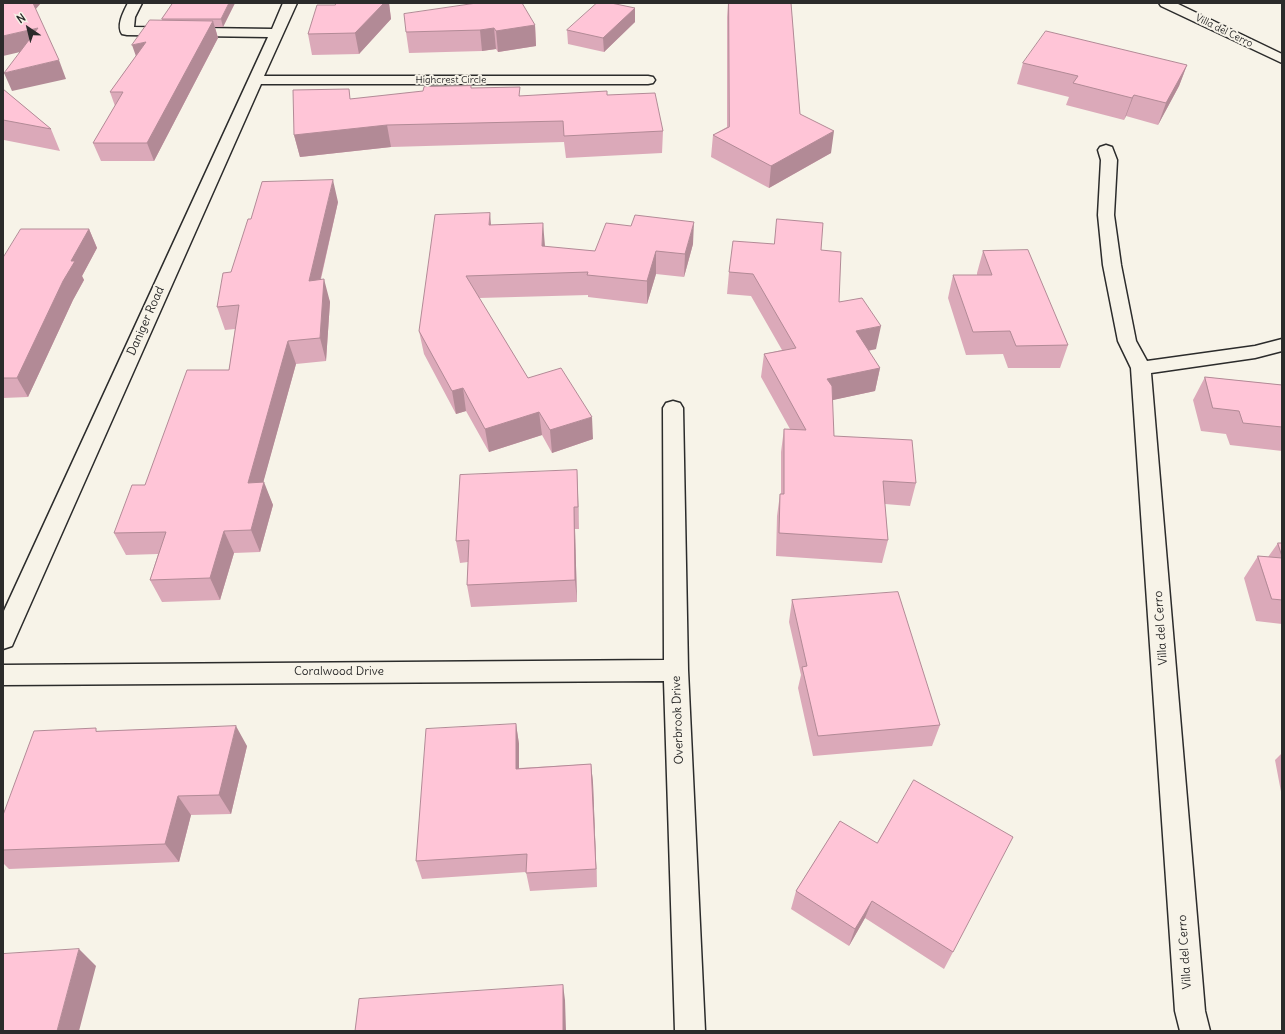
<!DOCTYPE html>
<style>
body{margin:0}
#map{position:relative;width:1285px;height:1034px;overflow:hidden;background:#f7f3e8;font-family:Delius,sans-serif}
canvas{display:block}
.frame{position:absolute;inset:0;border:4px solid #2b2b2b;pointer-events:none}
.north{position:absolute;left:8px;top:8px;width:40px;height:40px;-webkit-text-stroke:3px #f7f3e8;paint-order:stroke;rotate:325deg;font-size:11px;font-weight:700;line-height:16px;text-align:center;color:#2b2b2b}
.north::after{content:'';display:block;margin:auto;width:14px;height:18px;background:#2b2b2b;clip-path:polygon(50% 0,100% 100%,50% 72%,0 100%)}
</style>
<div id="map">
<canvas width="1285" height="1034"></canvas>
<div class="frame"></div>
<div class="north">N</div>
</div>
<script>
const context = document.querySelector('canvas').getContext('2d');
context.lineJoin = 'round';
function strokePath(path, color, width, dash) { context.strokeStyle = color; context.lineWidth = width; context.lineCap = dash ? 'butt' : 'round'; context.setLineDash(dash || []); context.stroke(path); }
function paint(path, color) { context.fillStyle = color; context.fill(path, 'evenodd'); }
function drawText(font, color, halo, rows, align = 'center') {
  context.font = font + ' Delius,sans-serif'; context.lineWidth = 4; context.setLineDash([]); context.textBaseline = 'middle'; context.strokeStyle = halo; context.fillStyle = color; for (const [text, x, y, turn = 0] of rows) {
    context.save(); context.translate(x, y); context.rotate((+turn || 0) * Math.PI / 180); context.textAlign = isNaN(turn) ? turn : align; if (halo) context.strokeText(text, 0, 0); context.fillText(text, 0, 0); context.restore();
  }
}
const minor = new Path2D(`
 M 128,3 L 142,3 L 135,17 L 134,27 L 272,29 L 283,3 L 297,3 L 264,76 L 648,76 L 653,77 L 655,80 L 653,83 L 648,84 L 261,84 L 15,639 L 12,646 L 3,649 L 3,613 L 268,37 L 127,35 L 122,34 C 116,25 124,11 128,3 Z
 M 1159,3 L 1176,3 L 1282,54 L 1282,63 L 1161,6 Z
 M 1106,145 L 1112,147 L 1117,160 L 1114,215 L 1121,265 L 1136,341 L 1147,361 L 1255,346 L 1282,339 L 1282,351 L 1255,358 L 1151,373 L 1205,1011 L 1210,1031 L 1180,1031 L 1175,1011 L 1131,368 L 1118,341 L 1103,265 L 1098,215 L 1101,160 L 1098,150 L 1100,147 Z
 M 673,401 L 680,403 L 683,408 L 688,670 L 705,1031 L 675,1031 L 664,681 L 3,685 L 3,665 L 664,660 L 663,408 L 666,403 Z`);
strokePath(minor, '#2b2b2b', 3);
paint(minor, '#f7f3e8');
paint(new Path2D(`
 M 173,3 L 235,3 L 223,27 L 215,27 L 218,38 L 154,161 L 101,161 L 93,143 L 115,106 L 110,92 L 162,20 L 162,19 Z
 M 336,3 L 389,3 L 391,19 L 359,54 L 312,55 L 308,34 L 335,5 Z
 M 728,3 L 791,3 L 800,114 L 831,153 L 769,188 L 711,157 L 713,135 L 727,127 L 727,17 Z
 M 635,8 L 635,22 L 604,52 L 568,44 L 567,30 Z
 M 535,25 L 536,46 L 498,52 L 496,49 L 482,51 L 409,53 L 406,32 Z
 M 1023,63 L 1187,65 L 1179,86 L 1158,125 L 1126,116 L 1124,120 L 1066,105 L 1069,97 L 1017,84 Z
 M 471,88 L 521,96 L 607,95 L 663,131 L 662,153 L 566,158 L 564,142 L 391,147 L 300,157 L 294,135 L 351,99 Z
 M 3,89 L 51,129 L 60,151 L 4,140 L 3,142 Z
 M 338,202 L 321,279 L 330,302 L 326,361 L 296,364 L 263,482 L 273,505 L 260,552 L 234,553 L 220,600 L 162,602 L 150,580 L 158,554 L 126,555 L 114,533 L 145,485 L 229,370 L 235,329 L 225,330 L 217,307 L 231,272 L 251,219 Z
 M 491,225 L 545,247 L 595,251 L 693,244 L 684,277 L 656,274 L 647,304 L 588,297 L 588,295 L 479,298 L 528,378 L 593,439 L 552,453 L 542,435 L 489,452 L 466,411 L 456,414 L 424,354 L 419,331 Z
 M 89,229 L 97,248 L 82,276 L 84,280 L 73,300 L 28,397 L 3,398 L 3,258 Z
 M 821,250 L 839,302 L 876,349 L 868,351 L 880,368 L 875,391 L 832,400 L 834,436 L 916,483 L 910,506 L 885,504 L 888,540 L 882,563 L 776,556 L 777,516 L 780,494 L 781,494 L 781,452 L 784,429 L 790,429 L 761,377 L 764,354 L 782,350 L 751,296 L 727,294 L 729,272 Z
 M 983,251 L 1068,345 L 1060,368 L 1008,368 L 1003,354 L 966,355 L 948,298 L 953,275 L 977,275 L 977,273 Z
 M 1205,377 L 1282,385 L 1282,451 L 1230,445 L 1226,434 L 1201,431 L 1193,400 Z
 M 577,470 L 579,529 L 575,529 L 577,602 L 471,607 L 467,585 L 468,562 L 460,563 L 456,541 Z
 M 1278,543 L 1282,543 L 1282,624 L 1256,621 L 1244,578 L 1258,556 L 1268,557 Z
 M 792,600 L 940,725 L 932,746 L 813,756 L 798,688 L 801,675 L 789,622 Z
 M 516,724 L 519,744 L 519,768 L 591,764 L 593,783 L 597,887 L 530,891 L 526,872 L 422,879 L 416,861 Z
 M 98,731 L 247,746 L 231,814 L 191,815 L 179,862 L 9,869 L 3,863 L 3,815 Z
 M 1282,753 L 1282,797 L 1275,760 Z
 M 840,821 L 953,952 L 944,969 L 865,918 L 849,946 L 791,909 L 796,891 Z`), '#dba9b9');
paint(new Path2D(`
 M 25,3 L 41,3 L 30,16 Z
 M 229,3 L 235,3 L 223,27 L 221,19 Z
 M 384,3 L 389,3 L 391,19 L 359,54 L 355,33 Z
 M 635,8 L 635,22 L 604,52 L 603,38 Z
 M 213,21 L 218,38 L 154,161 L 147,143 Z
 M 535,25 L 536,46 L 498,52 L 496,31 Z
 M 38,28 L 46,46 L 3,56 L 3,36 Z
 M 494,28 L 496,49 L 482,51 L 480,30 Z
 M 146,42 L 138,62 L 132,45 Z
 M 59,60 L 66,79 L 12,91 L 4,73 Z
 M 1187,65 L 1179,86 L 1158,125 L 1166,103 Z
 M 1134,95 L 1126,116 L 1124,120 L 1132,98 Z
 M 387,125 L 391,147 L 300,157 L 294,135 Z
 M 834,131 L 831,153 L 769,188 L 771,166 Z
 M 333,180 L 338,202 L 315,303 L 309,281 Z
 M 490,213 L 492,236 L 489,225 Z
 M 694,222 L 693,244 L 684,277 L 685,254 Z
 M 543,223 L 545,246 L 544,269 L 542,246 Z
 M 89,229 L 97,248 L 82,276 L 84,280 L 73,300 L 28,397 L 17,378 L 63,281 L 71,261 Z
 M 656,251 L 656,274 L 647,304 L 647,281 Z
 M 324,279 L 330,302 L 326,361 L 320,338 Z
 M 881,326 L 876,349 L 851,354 L 856,331 Z
 M 288,341 L 296,364 L 257,505 L 248,483 Z
 M 880,368 L 875,391 L 824,402 L 827,379 Z
 M 463,388 L 466,411 L 456,414 L 452,391 Z
 M 539,412 L 542,435 L 489,452 L 485,429 Z
 M 592,417 L 593,439 L 552,453 L 550,430 Z
 M 577,470 L 578,493 L 579,529 L 578,507 Z
 M 264,482 L 273,505 L 260,552 L 251,530 Z
 M 574,507 L 575,529 L 577,602 L 575,580 Z
 M 224,531 L 234,553 L 220,600 L 210,578 Z
 M 516,724 L 519,744 L 519,788 L 516,769 Z
 M 236,726 L 247,746 L 231,814 L 219,795 Z
 M 591,764 L 593,783 L 597,887 L 596,869 Z
 M 178,796 L 191,815 L 179,862 L 165,844 Z
 M 872,901 L 865,918 L 849,946 L 855,929 Z
 M 79,949 L 96,966 L 79,1031 L 57,1031 Z
 M 563,985 L 565,1000 L 566,1031 L 563,1031 Z`), '#b28a96');
const building = new Path2D(`
 M 3,3 L 33,3 L 59,60 L 4,73 L 38,28 L 3,36 Z
 M 173,3 L 229,3 L 221,19 L 162,19 Z
 M 336,3 L 384,3 L 355,33 L 308,34 L 317,5 L 335,5 Z
 M 477,3 L 522,3 L 535,25 L 496,31 L 494,28 L 480,30 L 406,32 L 404,14 Z
 M 597,3 L 611,3 L 635,8 L 603,38 L 567,30 Z
 M 729,3 L 791,3 L 800,114 L 834,131 L 771,166 L 713,135 L 729,127 Z
 M 150,20 L 213,21 L 147,143 L 93,143 L 123,92 L 110,92 L 146,42 L 132,45 Z
 M 1046,31 L 1187,65 L 1166,103 L 1134,95 L 1132,98 L 1073,83 L 1078,76 L 1023,63 Z
 M 471,86 L 471,88 L 520,87 L 519,96 L 607,91 L 607,95 L 655,93 L 663,131 L 564,136 L 563,121 L 387,125 L 294,135 L 293,90 L 349,89 L 350,99 L 423,91 L 424,87 Z
 M 3,89 L 51,129 L 3,120 Z
 M 333,180 L 309,281 L 324,279 L 320,338 L 288,341 L 248,483 L 264,482 L 251,530 L 224,531 L 210,578 L 150,580 L 166,532 L 114,533 L 132,485 L 145,485 L 187,370 L 229,370 L 239,305 L 217,307 L 223,273 L 231,272 L 248,219 L 251,219 L 262,182 Z
 M 490,213 L 489,225 L 543,223 L 542,246 L 595,251 L 606,223 L 631,226 L 635,215 L 694,222 L 685,254 L 656,251 L 647,281 L 587,275 L 588,272 L 466,276 L 528,378 L 561,368 L 592,417 L 550,430 L 539,412 L 485,429 L 463,388 L 452,391 L 419,331 L 435,215 Z
 M 777,219 L 823,223 L 821,250 L 841,252 L 839,302 L 862,298 L 881,326 L 856,331 L 880,368 L 827,379 L 832,386 L 834,436 L 912,440 L 916,483 L 883,481 L 888,540 L 779,533 L 780,494 L 784,494 L 784,429 L 806,430 L 764,354 L 796,348 L 753,274 L 729,272 L 733,241 L 774,244 Z
 M 21,229 L 89,229 L 71,261 L 75,261 L 63,281 L 17,378 L 3,378 L 3,258 Z
 M 1028,250 L 1068,345 L 1016,346 L 1010,331 L 973,332 L 953,275 L 992,275 L 983,251 Z
 M 1205,377 L 1282,385 L 1282,427 L 1243,423 L 1239,411 L 1213,408 Z
 M 577,470 L 578,507 L 574,507 L 575,580 L 467,585 L 469,540 L 456,541 L 460,475 Z
 M 1278,543 L 1282,543 L 1282,556 Z
 M 1258,556 L 1282,558 L 1282,600 L 1272,599 Z
 M 898,592 L 940,725 L 818,736 L 802,667 L 807,666 L 792,600 Z
 M 516,724 L 516,769 L 591,764 L 596,869 L 526,873 L 527,854 L 416,861 L 426,729 Z
 M 236,726 L 219,795 L 178,796 L 165,844 L 3,850 L 3,815 L 34,731 L 96,728 L 96,731 Z
 M 914,780 L 1013,837 L 953,952 L 872,901 L 855,929 L 796,891 L 840,821 L 877,843 Z
 M 79,949 L 57,1031 L 3,1031 L 3,954 Z
 M 563,985 L 563,1031 L 355,1031 L 359,999 Z`);
paint(building, '#ffc5d7');
strokePath(building, '#b28a96', 1);
drawText('10px', '#2b2b2b', '#f7f3e8', [
 ["Villa del Cerro",1224,31,26],
 ["Highcrest Circle",451,80]
]);
drawText('12px', '#2b2b2b', '#f7f3e8', [
 ["Daniger Road",146,321,-66],
 ["Villa del Cerro",1161,628,-94],
 ["Coralwood Drive",339,672],
 ["Overbrook Drive",678,720,-92],
 ["Villa del Cerro",1185,952,-94]
]);
</script>
